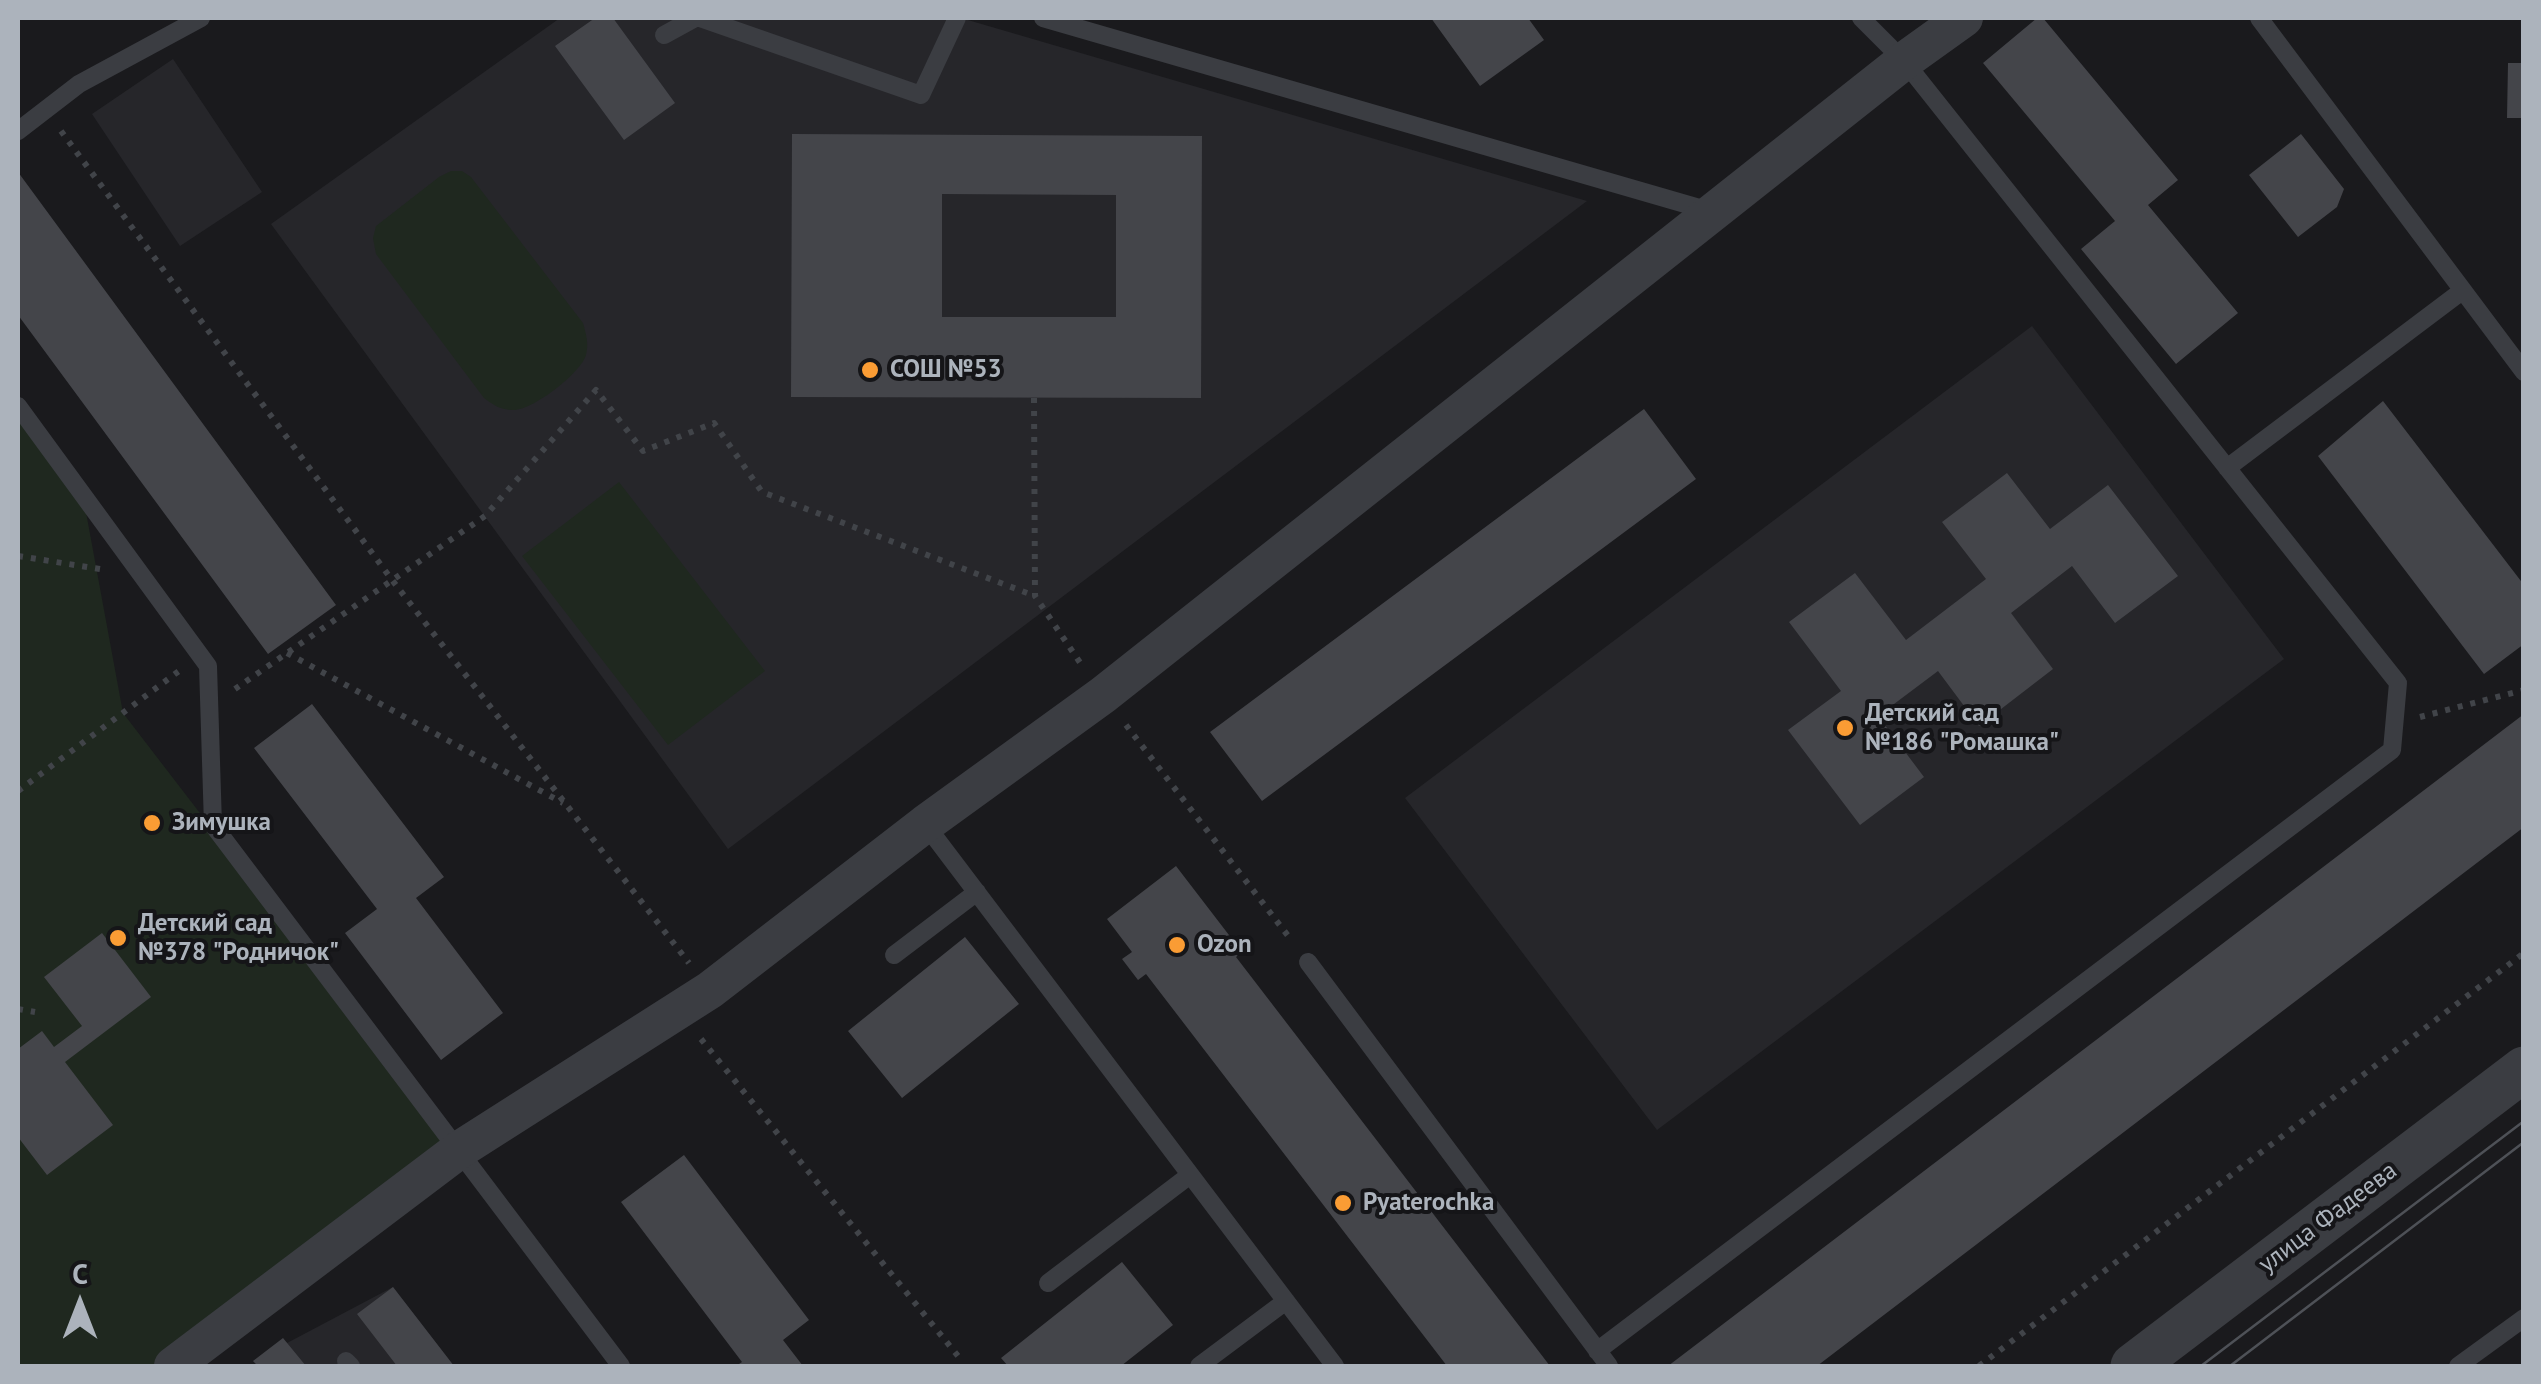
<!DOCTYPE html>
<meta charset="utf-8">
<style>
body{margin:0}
#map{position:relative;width:2541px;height:1384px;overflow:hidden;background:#1a1a1d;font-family:"PT Sans",sans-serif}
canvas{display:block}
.frame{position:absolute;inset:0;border:20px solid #acb3bc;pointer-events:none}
.north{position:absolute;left:30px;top:1254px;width:100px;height:100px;-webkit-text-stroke:8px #151518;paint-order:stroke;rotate:0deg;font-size:28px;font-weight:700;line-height:40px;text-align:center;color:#acb3bc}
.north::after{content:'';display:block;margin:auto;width:35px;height:45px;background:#acb3bc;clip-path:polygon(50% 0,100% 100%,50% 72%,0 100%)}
</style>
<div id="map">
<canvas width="2541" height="1384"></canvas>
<div class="frame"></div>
<div class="north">С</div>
</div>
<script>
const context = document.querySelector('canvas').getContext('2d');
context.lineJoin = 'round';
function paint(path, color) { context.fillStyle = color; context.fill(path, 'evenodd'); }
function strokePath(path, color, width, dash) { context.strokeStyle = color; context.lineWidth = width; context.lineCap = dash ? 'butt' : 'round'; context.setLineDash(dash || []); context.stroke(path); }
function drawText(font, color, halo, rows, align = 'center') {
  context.font = font + ' "PT Sans",sans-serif'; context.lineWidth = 8; context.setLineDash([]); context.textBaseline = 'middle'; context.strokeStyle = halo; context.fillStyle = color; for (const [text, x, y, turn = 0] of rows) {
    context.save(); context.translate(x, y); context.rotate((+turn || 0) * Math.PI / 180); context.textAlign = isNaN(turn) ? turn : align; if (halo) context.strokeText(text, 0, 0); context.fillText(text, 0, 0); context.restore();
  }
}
paint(new Path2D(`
 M 560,18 L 961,18 L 1587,201 L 728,849 L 271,224 Z
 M 173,59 L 262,192 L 180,246 L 92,114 Z
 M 2032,326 L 2284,659 L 1657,1130 L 1405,798 Z
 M 393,1287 L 454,1366 L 258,1366 L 253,1361 Z`), '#26262a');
paint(new Path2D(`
 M 451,171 L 462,171 L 471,177 L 583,323 C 586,334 589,343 586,355 C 581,373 532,411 513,410 C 501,410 493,405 484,398 L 376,254 L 373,238 L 376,226 L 439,177 Z
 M 18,406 L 83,496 L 123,713 L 459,1150 L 173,1366 L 18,1366 Z
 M 619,482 L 765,671 L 668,745 L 522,556 Z`), '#1f281f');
paint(new Path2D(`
 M 595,18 L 613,18 L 675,103 L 624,140 L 555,46 Z
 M 1431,18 L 1528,18 L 1544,40 L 1480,86 Z
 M 2037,18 L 2043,18 L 2178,180 L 2148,205 L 2238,313 L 2176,364 L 2081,249 L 2115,221 L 1983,63 Z
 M 2508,63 L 2524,63 L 2524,118 L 2507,118 Z
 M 792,134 L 1202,136 L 1201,398 L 791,397 ZM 942,194 L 1116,195 L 1116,317 L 942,317 Z
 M 2301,134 L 2344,189 L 2337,207 L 2298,237 L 2249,175 Z
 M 18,172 L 336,605 L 268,654 L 18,315 Z
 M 2383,401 L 2524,585 L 2524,644 L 2484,674 L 2318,456 Z
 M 1644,409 L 1696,479 L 1262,801 L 1210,732 Z
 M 2007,473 L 2050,529 L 2108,485 L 2178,576 L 2115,623 L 2072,566 L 2011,613 L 2053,669 L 1979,726 L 1938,671 L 1878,716 L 1924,777 L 1860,825 L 1788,730 L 1841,691 L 1789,622 L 1855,573 L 1906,640 L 1986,579 L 1942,522 Z
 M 312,704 L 444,877 L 416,898 L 503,1013 L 441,1060 L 345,933 L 377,909 L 254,748 Z
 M 2524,714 L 2524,827 L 1817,1366 L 1668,1366 Z
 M 1176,866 L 1242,952 L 1236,957 L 1550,1366 L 1447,1366 L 1146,974 L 1138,980 L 1122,959 L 1132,952 L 1107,919 Z
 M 102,933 L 151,997 L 65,1062 L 113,1125 L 47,1175 L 18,1137 L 18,1049 L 42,1031 L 54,1047 L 82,1026 L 44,977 Z
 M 965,937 L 1019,1004 L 902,1098 L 848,1031 Z
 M 684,1155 L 809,1320 L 783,1340 L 803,1366 L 736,1366 L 742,1362 L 621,1202 Z
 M 1122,1262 L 1173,1325 L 1121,1366 L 1008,1366 L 1001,1358 Z
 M 393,1287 L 454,1366 L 397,1366 L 357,1314 Z
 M 283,1338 L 306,1366 L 258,1366 L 253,1361 Z`), '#44454a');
strokePath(new Path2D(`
 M 61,131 L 392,580 L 689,963
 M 1034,398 L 1035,596 L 1083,667
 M 18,556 L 100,569
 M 287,653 L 563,803
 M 235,689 L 485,516 L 596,390 L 643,451 L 714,423 L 762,492 L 1035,596
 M 2420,717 L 2524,690
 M 1126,725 L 1292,941
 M 18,791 L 179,671
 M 18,1009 L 35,1012
 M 701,1039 L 962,1361
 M 1979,1366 L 2524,953`), '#414449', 6, [5, 8]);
strokePath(new Path2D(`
 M 700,18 L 921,95 L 957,18
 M 1043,18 L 1713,212
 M 2259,18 L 2524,372
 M 664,35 L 695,18
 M 18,131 L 79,84 L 201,18
 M 18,406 L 208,666 L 213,825 L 621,1366
 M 2227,468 L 2462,291
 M 925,824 L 1335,1366
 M 894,955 L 977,892
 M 1308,962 L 1609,1366
 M 1048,1283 L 1190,1175
 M 1597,1351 L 2392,750 L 2398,683 L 1904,61 L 1861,18
 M 346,1361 L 351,1366
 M 1199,1366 L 1286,1301
 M 2458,1366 L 2524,1318`), '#3b3d42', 18);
strokePath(new Path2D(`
 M 173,1366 L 459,1150 L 710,990 L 925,824 L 1103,695 L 1904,61 L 1964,18`), '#3b3d42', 38);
strokePath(new Path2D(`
 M 2133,1366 L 2524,1069`), '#3b3d42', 45);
strokePath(new Path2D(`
 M 2201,1366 L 2524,1121
 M 2230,1366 L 2524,1142`), '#4e5157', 2.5);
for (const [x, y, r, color] of [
 [870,370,10,"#fa9c34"],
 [1845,728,10,"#fa9c34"],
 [152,823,10,"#fa9c34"],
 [118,938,10,"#fa9c34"],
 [1177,945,10,"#fa9c34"],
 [1343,1203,10,"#fa9c34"]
]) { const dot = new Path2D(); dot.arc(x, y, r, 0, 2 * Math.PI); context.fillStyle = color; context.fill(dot); strokePath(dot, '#151518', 4); }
drawText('bold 25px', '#acb3bc', '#151518', [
 ["СОШ №53",890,370],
 ["Детский сад",1865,714],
 ["№186 \"Ромашка\"",1865,743],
 ["Зимушка",172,823],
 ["Детский сад",138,924],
 ["№378 \"Родничок\"",138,953],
 ["Ozon",1197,945],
 ["Pyaterochka",1363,1203]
], 'left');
drawText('25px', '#acb3bc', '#151518', [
 ["улица Фадеева",2328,1218,-37]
]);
</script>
